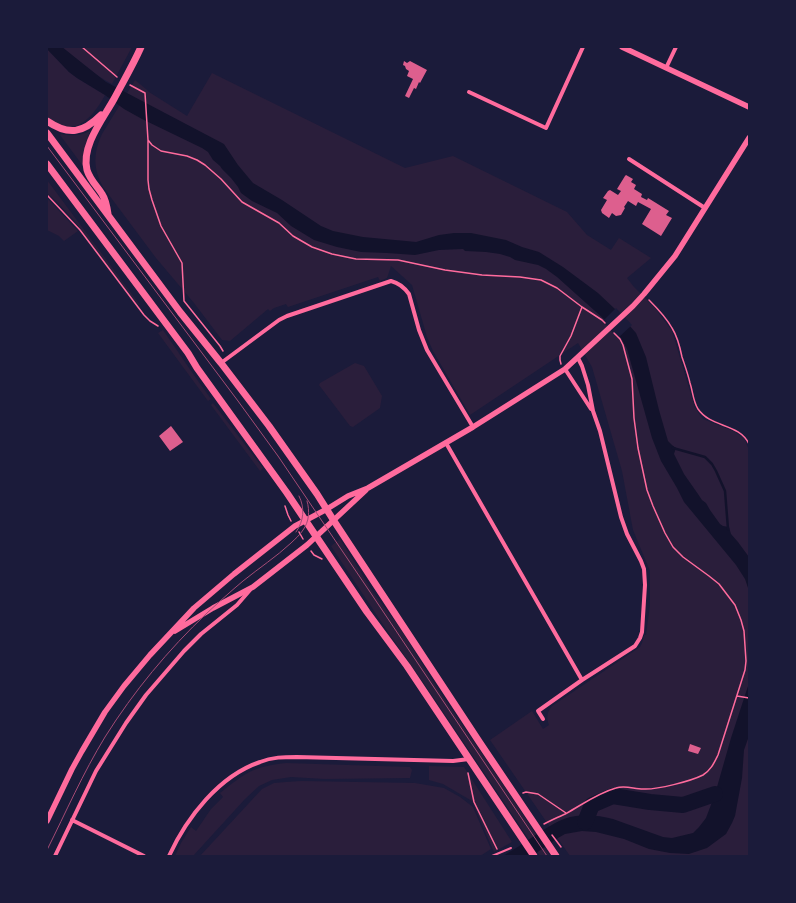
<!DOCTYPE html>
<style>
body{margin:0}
#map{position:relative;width:796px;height:903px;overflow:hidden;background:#1b1b3a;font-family:Karla,sans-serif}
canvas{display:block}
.frame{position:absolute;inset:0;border:48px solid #1b1b3a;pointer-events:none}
</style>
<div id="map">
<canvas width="796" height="903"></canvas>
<div class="frame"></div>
</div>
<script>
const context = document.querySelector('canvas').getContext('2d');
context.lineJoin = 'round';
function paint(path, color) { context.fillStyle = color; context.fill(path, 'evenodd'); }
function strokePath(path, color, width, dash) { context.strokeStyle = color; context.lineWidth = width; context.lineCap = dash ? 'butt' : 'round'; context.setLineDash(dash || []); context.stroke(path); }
paint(new Path2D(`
 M 62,47 L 132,47 L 112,84 C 94,75 78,60 62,47 Z
 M 47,49 L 69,72 L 77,78 L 105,95 C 93,118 71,142 47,116 Z
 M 212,73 L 405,168 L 453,156 L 567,212 L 587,235 L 611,250 L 619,238 L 651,258 L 627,278 L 634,287 L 655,308 L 672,331 L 695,408 L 703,419 L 733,431 L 744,438 L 749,450 L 749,856 L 570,856 L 490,740 L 532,711 L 543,729 L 549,725 C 546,717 547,712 552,706 L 640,647 L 642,643 L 644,635 L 646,635 L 650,605 L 650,571 L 633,530 L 622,471 L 592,367 L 578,343 L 470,415 L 433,351 L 427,337 L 412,285 L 391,266 L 387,278 L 380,281 L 378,277 L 288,307 L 286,304 L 274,308 L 270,311 L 268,309 L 230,341 L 222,340 L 194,303 L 156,258 L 103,187 C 93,169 93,153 102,134 L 135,80 L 146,89 L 149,92 L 187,116 Z
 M 90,131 L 85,147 L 83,166 L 60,135 L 61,134 C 71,136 80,136 90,131 Z
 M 47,180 L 140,305 L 139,305 L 134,300 L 76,223 L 58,203 L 47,193 Z
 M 47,198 L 78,231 L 64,241 L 59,236 L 47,230 Z
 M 163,330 C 179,353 194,376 211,399 L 208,401 L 158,333 Z
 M 355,363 L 364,366 L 382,396 L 380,408 L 353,427 L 350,426 L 319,385 L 320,383 Z
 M 213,403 L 263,468 L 260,471 L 211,405 Z
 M 340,539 L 373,592 L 400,628 L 436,686 L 510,795 L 550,856 L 540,856 L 425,685 L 390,635 L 331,546 Z
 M 286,763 L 410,767 L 412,770 L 410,778 L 325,779 L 291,777 L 272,780 L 259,786 L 245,799 L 193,856 L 175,856 L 181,843 L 191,827 L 196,831 L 211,809 L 223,797 L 220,793 C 230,785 242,775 254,770 C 264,766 275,764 286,763 Z
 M 429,766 L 464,767 L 512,842 L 494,852 L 472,801 L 443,784 L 429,780 Z
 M 301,781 L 415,783 L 444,788 L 460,797 L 473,807 L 491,849 L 480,856 L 200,856 L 262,789 L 274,783 L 286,782 Z`), '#2a1e3b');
paint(new Path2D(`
 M 47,47 L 62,47 L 106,82 L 224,144 L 238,165 L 253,183 L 282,200 L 321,226 L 333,231 L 363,237 L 406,241 L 416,242 L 439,235 L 454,233 L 471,233 L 506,240 L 522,247 L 539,252 L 563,267 L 598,293 L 615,309 L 636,333 L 646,357 L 659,410 L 668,441 L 672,445 L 676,448 L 674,454 L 684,474 L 698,494 L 702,500 L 706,503 L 710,510 L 720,524 L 723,526 L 729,527 L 731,534 L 738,542 L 749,557 L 749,591 L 745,579 L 736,565 L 684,502 L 677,488 L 661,461 L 652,438 L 627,349 L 621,338 L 605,320 L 557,277 L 546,269 L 538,265 L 515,260 L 510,257 L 500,254 L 486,252 L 465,251 L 463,249 L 439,250 L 415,255 L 387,253 L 361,252 L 337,247 L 314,240 L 291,226 L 277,213 L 252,201 L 241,193 L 238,187 L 231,178 L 222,169 L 220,166 L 213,160 L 208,152 L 202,148 L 142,119 L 124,109 L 105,95 L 77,78 L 69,72 L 47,49 Z
 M 749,683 L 749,736 L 744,750 L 742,778 L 735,816 L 732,823 L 726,834 L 707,848 L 689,854 L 670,853 L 649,849 L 624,839 L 596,832 L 582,831 L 565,834 L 558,838 L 532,856 L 503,856 C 513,850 524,843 534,836 C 547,828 560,818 576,816 C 588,814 601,816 613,819 L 663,837 L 672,838 L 693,833 L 699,827 L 706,818 L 715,794 L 731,738 Z`), '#12122b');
paint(new Path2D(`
 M 616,308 L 632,325 L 618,338 L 603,321 Z`), '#1b1b3a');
strokePath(new Path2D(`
 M 673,448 L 705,457 L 712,464 L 716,471 L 725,491 L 728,529`), '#12122b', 2.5);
strokePath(new Path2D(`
 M 585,822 L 592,805 L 613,796 L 650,802 L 683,805 L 715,794`), '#12122b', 16);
paint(new Path2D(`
 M 404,61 L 407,63 L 410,61 L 427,70 L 420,83 L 419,82 L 416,89 L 414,88 L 409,98 L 405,96 L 413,79 L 407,76 L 409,71 L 406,69 L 405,66 L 403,65 Z
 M 626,175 L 633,179 L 631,182 L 636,185 L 634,189 L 642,194 L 641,197 L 647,200 L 648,198 L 669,211 L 666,215 L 672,218 L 661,236 L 642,224 L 651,209 L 638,202 L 636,206 L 628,201 L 624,207 L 625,208 L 621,215 L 616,216 L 612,213 L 609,218 L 602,213 L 601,210 L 607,200 L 603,198 L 608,191 L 610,190 L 618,195 L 621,191 L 617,189 L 625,176 Z
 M 171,426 L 183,442 L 170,451 L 159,436 Z
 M 690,744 L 701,748 L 698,754 L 688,751 Z`), '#dd5f8e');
strokePath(new Path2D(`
 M 82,47 L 117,77
 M 130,85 L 145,93 L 148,140 L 148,180 L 149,189 L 152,200 L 161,226 L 182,263 L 184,301 L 220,346 L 223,351
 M 148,140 L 152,145 L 161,151 L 187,156 L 197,160 L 205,165 L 221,179 L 242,202 L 279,223 L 293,236 L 312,247 L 332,254 L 356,259 L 398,260 L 445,270 L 482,275 L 520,277 L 541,280 L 557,288 L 582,307 L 602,320 L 605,323
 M 47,195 L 80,230 L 144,315 L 150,321 L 158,326
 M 649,300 C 656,307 667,319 672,328 C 677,336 680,347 682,357 C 685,366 688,374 690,383 C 693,392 693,401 698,409 C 711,428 739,423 749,444
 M 561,364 L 560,360 L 560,356 L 571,336 L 582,307
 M 285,506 L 288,515 L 291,521
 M 299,532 L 303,539
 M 311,551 L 314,555 L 322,559
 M 737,696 L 749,698
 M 468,773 L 474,802 L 497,849
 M 523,793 L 526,792 L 538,794 L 566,813
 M 544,824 C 551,820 559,817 567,813 C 583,804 598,793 616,788 C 625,785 634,789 643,789 C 657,790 691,781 703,775 C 711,770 714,763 718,755 L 745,670 L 746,661 L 744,631 L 741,620 L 735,605 L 719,584 L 709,576 L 683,557 L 673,547 L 665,533 L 653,506 L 647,490 L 638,448 L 634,418 L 632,379 L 623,345 L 620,339 L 614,333
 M 552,835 L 561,847`), '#ff6b9d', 1.5);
strokePath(new Path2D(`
 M 492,856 L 511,848`), '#ff6b9d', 2);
strokePath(new Path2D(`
 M 666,68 L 676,47
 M 469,92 L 546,128 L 583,47
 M 629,159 L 705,208
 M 221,363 L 279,320 L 287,316 L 391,281 C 399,283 404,287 409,294 L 419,330 L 427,350 L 473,427
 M 565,369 L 591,409
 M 446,443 L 582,680
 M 543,719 L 538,711 L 582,680 L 635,646 L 640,638 L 642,632 L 645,585 L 644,569 L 641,561 L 627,534 L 621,517 L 600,431 L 593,411 L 588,385 L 582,366 L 578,358
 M 72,820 L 144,856
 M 55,856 L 96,771 L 126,723 L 146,695 L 184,651 L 201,634 L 237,605 L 250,590
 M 169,856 C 187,817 219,776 260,762 C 272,757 284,757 297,757 L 453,761 L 469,759`), '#ff6b9d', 4);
strokePath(new Path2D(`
 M 622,47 L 749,107
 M 175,631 L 213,608 L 253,587 L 307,545 L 366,490
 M 47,821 L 72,769 L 82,751 L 105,712 L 124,686 L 150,655 L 194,608 L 234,574 L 295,526 L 327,509 L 348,496 L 368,488 L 473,427 L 565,369 L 633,306 L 644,294 L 675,256 L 749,138`), '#ff6b9d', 5.5);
strokePath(new Path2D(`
 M 47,121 C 69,136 83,133 101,115
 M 47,133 L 180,312 L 221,363 L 269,426 L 317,494 L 334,521 L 480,743 L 556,856
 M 47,164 L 188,353 L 197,368 L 287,493 L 367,612 L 407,666 L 534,856
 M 108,214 C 107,207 106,200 102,194 C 97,186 90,180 87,170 C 81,146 103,119 114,99 C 123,82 133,65 141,47`), '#ff6b9d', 7);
strokePath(new Path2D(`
 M 47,146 L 238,401 L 278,456 L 368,589 L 547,856
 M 296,532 C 304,521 305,508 299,496
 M 47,850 C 66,812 83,773 105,737 C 134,691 168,650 207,613 C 219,602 231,591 243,581 C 259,568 276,557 291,543 C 295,539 300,535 303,530 C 309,522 310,511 307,501`), '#a44b75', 1);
</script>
